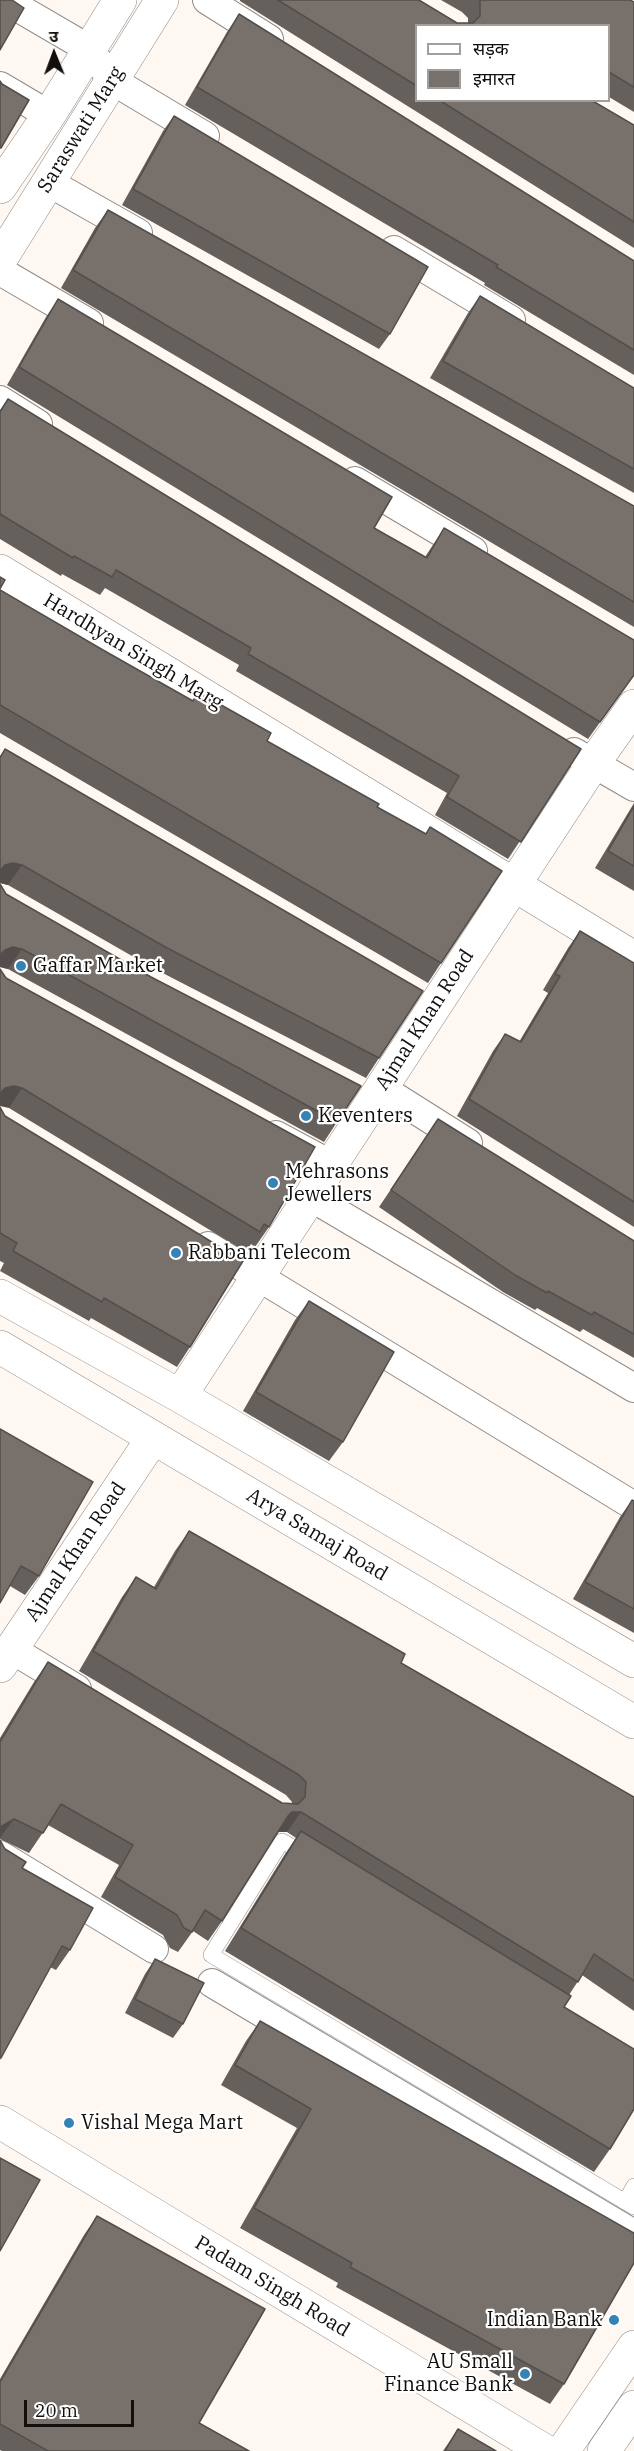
<!DOCTYPE html>
<meta charset="utf-8">
<style>
body{margin:0}
#map{position:relative;width:634px;height:2451px;overflow:hidden;background:#fff7f1;font-family:"IBM Plex Serif","Noto Sans Devanagari",serif}
canvas{display:block}
.legend{position:absolute;left:415px;top:24px;width:195px;height:78px;box-sizing:border-box;background:#fff;border:2px solid #a09f9e;margin:0;padding:8px 10px;list-style:none;font-size:18px;color:#110f0d}
.legend li{display:flex;align-items:center;gap:12px;height:30px}
.legend b{width:30px;border:2px solid #a09f9e}
.north{position:absolute;left:24px;top:24px;width:60px;height:60px;-webkit-text-stroke:4px #fff;paint-order:stroke;rotate:359deg;font-size:16px;font-weight:700;line-height:24px;text-align:center;color:#110f0d}
.north::after{content:'';display:block;margin:auto;width:21px;height:27px;background:#110f0d;clip-path:polygon(50% 0,100% 100%,50% 72%,0 100%)}
.scale{position:absolute;left:24px;top:2400px;width:110px;height:27px;box-sizing:border-box;border:3px solid #110f0d;border-top:0;padding-left:8px;font-size:18px;line-height:21px;white-space:nowrap;color:#110f0d;-webkit-text-stroke:4px #fff;paint-order:stroke}
</style>
<div id="map">
<canvas width="634" height="2451"></canvas>
<ul class="legend">
<li><b style="height:8px;background:#fff"></b>सड़क</li>
<li><b style="height:16px;background:#77706b"></b>इमारत</li>
</ul>
<div class="north">उ</div>
<div class="scale">20 m</div>
</div>
<script>
const context = document.querySelector('canvas').getContext('2d');
context.lineJoin = 'round';
function strokePath(path, color, width, dash) { context.strokeStyle = color; context.lineWidth = width; context.lineCap = dash ? 'butt' : 'round'; context.setLineDash(dash || []); context.stroke(path); }
function paint(path, color) { context.fillStyle = color; context.fill(path, 'evenodd'); }
function drawText(font, color, halo, rows, align = 'center') {
  context.font = font + ' "IBM Plex Serif",serif'; context.lineWidth = 4.5; context.setLineDash([]); context.textBaseline = 'middle'; context.strokeStyle = halo; context.fillStyle = color; for (const [text, x, y, turn = 0] of rows) {
    context.save(); context.translate(x, y); context.rotate((+turn || 0) * Math.PI / 180); context.textAlign = isNaN(turn) ? turn : align; if (halo) context.strokeText(text, 0, 0); context.fillText(text, 0, 0); context.restore();
  }
}
const service = new Path2D(`
 M 306,1855 L 282,1841 L 211,1955 L 634,2207
 M 625,2202 L 634,2186`);
const minor = new Path2D(`
 M 5,0 L 89,49 L 113,81 L 205,136
 M 207,0 L 269,39
 M 0,86 L 49,115
 M 48,182 L 138,233
 M 394,250 L 511,320
 M 0,271 L 89,323
 M 0,400 L 38,424
 M 355,481 L 473,551
 M 574,752 L 634,787
 M 381,1088 L 468,1143
 M 276,1135 L 330,1164
 M 309,1196 L 634,1388
 M 208,1246 L 634,1506
 M 11,1649 L 77,1689
 M 0,1855 L 154,1949
 M 212,1983 L 634,2234`);
const tertiary = new Path2D(`
 M 0,187 L 49,115 L 120,0
 M 0,260 L 162,0
 M 0,571 L 634,958
 M 0,1296 L 180,1396 L 634,1661
 M 0,1347 L 634,1722
 M 180,1396 L 593,764 L 634,706
 M 0,1666 L 153,1438
 M 0,2122 L 545,2451
 M 563,2451 L 634,2347
 M 604,2451 L 634,2407`);
strokePath(service, '#918a85', 16);
strokePath(minor, '#918a85', 30);
strokePath(tertiary, '#918a85', 34);
strokePath(service, '#fff', 15);
strokePath(minor, '#fff', 28);
strokePath(tertiary, '#fff', 33);
paint(new Path2D(`
 M 240,0 L 419,0 L 457,23 L 468,23 L 468,18 L 462,12 L 441,0 L 630,0 L 634,2 L 634,112 L 609,97 L 609,26 L 417,26 L 417,100 L 591,100 L 634,125 L 634,248 L 240,1 Z
 M 239,14 L 634,261 L 634,375 L 484,285 L 485,283 L 185,105 L 227,32 Z
 M 174,116 L 390,334 L 379,349 L 122,205 L 163,131 Z
 M 108,210 L 634,506 L 634,627 L 61,288 L 95,228 Z
 M 480,296 L 634,388 L 634,493 L 430,378 L 468,313 Z
 M 58,299 L 374,528 L 425,557 L 444,528 L 634,675 L 588,739 L 7,385 L 46,317 Z
 M 8,399 L 581,749 L 508,859 L 435,815 L 447,793 L 236,671 L 239,665 L 105,588 L 100,595 L 62,574 L 61,576 L 0,539 L 0,410 Z
 M 0,590 L 103,650 L 192,701 L 198,692 L 267,741 L 377,807 L 425,834 L 430,827 L 441,963 L 428,983 L 0,733 Z
 M 5,749 L 379,1058 L 366,1078 L 153,968 L 8,885 L 0,883 L 0,756 Z
 M 634,803 L 634,891 L 595,868 Z
 M 0,884 L 6,894 L 337,1122 L 324,1142 L 8,969 L 0,967 Z
 M 580,931 L 634,963 L 634,1227 L 457,1116 L 493,1051 L 505,1034 L 519,1042 L 548,993 L 543,990 L 568,948 Z
 M 6,978 L 269,1227 L 255,1247 L 251,1244 L 246,1252 L 9,1108 Z
 M 0,1107 L 5,1116 L 190,1347 L 177,1367 L 91,1318 L 89,1321 L 0,1271 L 4,1263 L 0,1261 Z
 M 438,1119 L 634,1241 L 634,1358 L 583,1329 L 580,1332 L 537,1308 L 535,1310 L 503,1292 L 379,1207 Z
 M 309,1301 L 343,1442 L 329,1461 L 243,1411 L 295,1320 Z
 M 0,1429 L 39,1576 L 25,1595 L 10,1586 Z
 M 632,1500 L 634,1501 L 634,1633 L 573,1599 L 620,1517 Z
 M 189,1531 L 401,1663 L 634,1797 L 634,2011 L 582,1975 L 569,1995 L 564,2007 L 610,2149 L 594,2172 L 225,1951 L 285,1854 L 296,1838 L 287,1832 L 278,1832 L 222,1921 L 208,1941 L 193,1931 L 178,1952 L 170,1948 L 163,1935 L 101,1897 L 119,1865 L 48,1825 L 29,1853 L 0,1839 L 0,1738 L 34,1682 L 48,1662 L 282,1803 L 292,1803 L 292,1802 L 286,1795 L 79,1671 L 122,1597 L 136,1577 L 154,1587 L 175,1551 Z
 M 0,1840 L 5,1849 L 22,1868 L 70,1950 L 56,1970 L 50,1967 L 0,2060 Z
 M 155,1959 L 183,2024 L 173,2038 L 125,2013 L 145,1974 Z
 M 260,2021 L 564,2384 L 550,2404 L 336,2287 L 338,2283 L 240,2228 L 297,2128 L 221,2085 L 246,2041 Z
 M 97,2216 L 199,2423 L 249,2451 L 2,2451 L 0,2450 L 0,2379 L 84,2235 Z
 M 458,2429 L 496,2451 L 443,2451 Z`), '#66605c');
paint(new Path2D(`
 M 13,863 L 22,865 L 8,885 L 0,883 L 0,871 L 5,865 Z
 M 13,947 L 22,949 L 8,969 L 0,967 L 0,955 L 5,950 Z
 M 14,1086 L 22,1088 L 9,1108 L 0,1106 L 0,1094 L 5,1088 Z
 M 292,1812 L 301,1812 L 287,1832 L 278,1832 L 288,1816 Z
 M 14,1819 L 0,1838 L 0,1826 Z`), '#534e4b');
const building = new Path2D(`
 M 0,0 L 12,0 L 24,8 L 0,50 Z
 M 278,0 L 419,0 L 457,23 L 473,23 L 480,16 L 480,1 L 479,0 L 630,0 L 634,2 L 634,87 L 609,72 L 609,26 L 417,26 L 417,86 Z
 M 239,14 L 634,261 L 634,350 L 496,267 L 498,265 L 197,87 Z
 M 0,81 L 2,84 L 29,100 L 1,148 L 0,148 Z
 M 439,100 L 591,100 L 634,125 L 634,222 Z
 M 174,116 L 428,267 L 390,334 L 133,189 Z
 M 108,210 L 634,506 L 634,602 L 73,270 Z
 M 480,296 L 634,388 L 634,469 L 443,361 Z
 M 58,299 L 392,497 L 374,528 L 427,558 L 444,528 L 634,640 L 634,675 L 600,722 L 19,367 Z
 M 8,399 L 581,749 L 521,842 L 447,797 L 459,776 L 248,654 L 251,648 L 116,570 L 112,577 L 74,556 L 73,558 L 0,514 L 0,412 Z
 M 0,577 L 5,580 L 0,589 Z
 M 0,590 L 103,650 L 193,701 L 198,692 L 271,733 L 267,741 L 379,804 L 377,807 L 426,834 L 430,827 L 502,871 L 441,963 L 0,705 Z
 M 5,749 L 423,991 L 379,1058 L 167,948 L 22,865 L 13,863 L 5,865 L 0,871 L 0,758 Z
 M 634,806 L 634,866 L 608,851 Z
 M 0,884 L 6,894 L 151,977 L 361,1086 L 337,1122 L 22,949 L 13,947 L 5,950 L 0,955 Z
 M 580,931 L 634,963 L 634,1202 L 469,1099 L 505,1034 L 521,1042 L 560,976 L 555,974 Z
 M 0,969 L 6,978 L 315,1147 L 269,1227 L 264,1224 L 260,1232 L 22,1088 L 14,1086 L 5,1088 L 0,1094 Z
 M 0,1107 L 5,1116 L 243,1261 L 190,1347 L 104,1298 L 102,1302 L 13,1251 L 17,1243 L 0,1233 Z
 M 438,1119 L 634,1241 L 634,1334 L 594,1312 L 592,1315 L 548,1291 L 547,1293 L 515,1275 L 391,1190 Z
 M 309,1301 L 394,1352 L 343,1442 L 256,1392 Z
 M 0,1429 L 93,1482 L 39,1576 L 21,1566 L 0,1603 Z
 M 632,1500 L 634,1501 L 634,1609 L 585,1582 Z
 M 189,1531 L 405,1654 L 401,1663 L 634,1797 L 634,1981 L 594,1954 L 578,1982 L 301,1812 L 292,1812 L 288,1816 L 222,1921 L 205,1910 L 192,1932 L 184,1928 L 177,1915 L 115,1877 L 133,1845 L 61,1804 L 43,1833 L 14,1819 L 0,1827 L 0,1742 L 48,1662 L 282,1803 L 298,1804 L 305,1797 L 306,1782 L 299,1775 L 93,1651 L 136,1577 L 156,1589 Z
 M 301,1831 L 571,1996 L 564,2007 L 634,2049 L 634,2109 L 610,2149 L 241,1928 Z
 M 0,1840 L 5,1849 L 26,1862 L 22,1868 L 93,1908 L 70,1950 L 62,1946 L 1,2058 L 0,2057 Z
 M 155,1959 L 204,1983 L 183,2024 L 135,1999 Z
 M 260,2021 L 634,2233 L 634,2263 L 564,2384 L 350,2267 L 352,2263 L 254,2208 L 311,2109 L 235,2065 Z
 M 0,2158 L 40,2180 L 0,2251 Z
 M 97,2216 L 265,2309 L 199,2423 L 249,2451 L 48,2451 L 0,2424 L 0,2382 Z
 M 458,2429 L 496,2451 L 445,2451 Z`);
paint(building, '#77706b');
strokePath(building, '#534e4b', 1.5);
for (const [x, y, r, color] of [
 [21,966,6,"#3582b5"],
 [306,1116,6,"#3582b5"],
 [273,1183,6,"#3582b5"],
 [176,1253,6,"#3582b5"],
 [69,2123,6,"#3582b5"],
 [614,2320,6,"#3582b5"],
 [525,2374,6,"#3582b5"]
]) { const dot = new Path2D(); dot.arc(x, y, r, 0, 2 * Math.PI); context.fillStyle = color; context.fill(dot); strokePath(dot, '#fff', 2); }
drawText('20px', '#110f0d', '#fff', [
 ["Saraswati Marg",81,130,-58],
 ["Hardhyan Singh Marg",133,652,31],
 ["Ajmal Khan Road",425,1020,-57],
 ["Arya Samaj Road",317,1535,31],
 ["Ajmal Khan Road",76,1552,-56],
 ["Padam Singh Road",272,2287,31]
]);
drawText('20px', '#110f0d', '#fff', [
 ["Gaffar Market",33,966],
 ["Keventers",318,1116],
 ["Mehrasons",285,1172],
 ["Jewellers",285,1195],
 ["Rabbani Telecom",188,1253],
 ["Vishal Mega Mart",81,2123],
 ["Indian Bank",602,2320,"right"],
 ["AU Small",513,2362,"right"],
 ["Finance Bank",513,2385,"right"]
], 'left');
</script>
